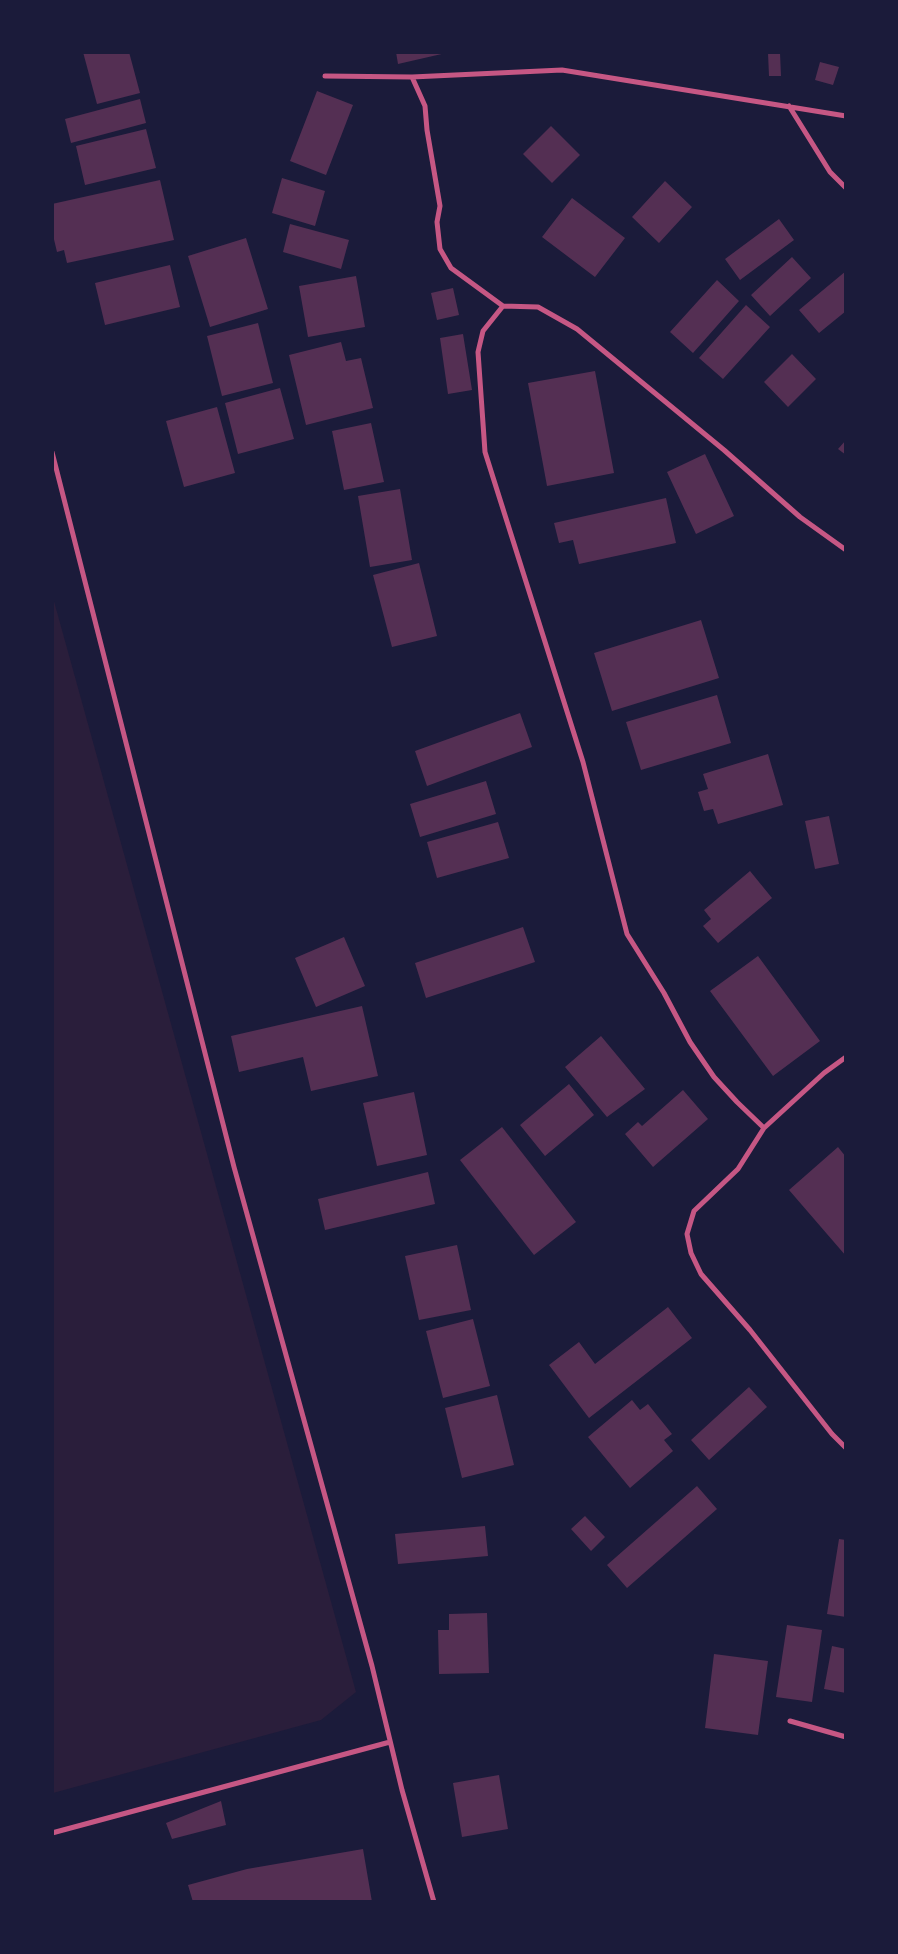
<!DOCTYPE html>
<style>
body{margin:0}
#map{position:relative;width:898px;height:1954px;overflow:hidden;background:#1b1b3a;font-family:Figtree,sans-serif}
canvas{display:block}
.frame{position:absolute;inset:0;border:54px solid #1b1b3a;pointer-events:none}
</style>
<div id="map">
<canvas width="898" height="1954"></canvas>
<div class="frame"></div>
</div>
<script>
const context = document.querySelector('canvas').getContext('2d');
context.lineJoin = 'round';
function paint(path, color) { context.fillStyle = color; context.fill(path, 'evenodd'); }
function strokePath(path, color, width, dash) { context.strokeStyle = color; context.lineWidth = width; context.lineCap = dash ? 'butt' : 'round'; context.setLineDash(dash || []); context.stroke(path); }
paint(new Path2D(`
 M 52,594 L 356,1692 L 321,1720 L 53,1793 Z`), '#2a1e3b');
paint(new Path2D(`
 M 83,52 L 129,52 L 140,93 L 97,104 Z
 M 396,52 L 445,52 L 446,53 L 398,64 Z
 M 768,53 L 780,53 L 781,76 L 769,76 Z
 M 820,62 L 839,67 L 833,85 L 815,80 Z
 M 317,91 L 353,105 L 326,175 L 290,161 Z
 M 140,99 L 146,123 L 71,143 L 65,119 Z
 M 551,126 L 580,155 L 552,183 L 523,154 Z
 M 146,129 L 156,168 L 85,185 L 76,146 Z
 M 282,178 L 325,191 L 315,226 L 272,213 Z
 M 160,180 L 174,240 L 67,263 L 64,250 L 57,252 L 52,231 L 52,204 Z
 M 665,181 L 692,207 L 659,243 L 632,217 Z
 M 572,198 L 625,238 L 595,277 L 542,237 Z
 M 779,219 L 794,240 L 740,280 L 725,259 Z
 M 290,224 L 349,240 L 341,269 L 283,252 Z
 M 246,238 L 268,309 L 210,327 L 188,256 Z
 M 792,257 L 811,278 L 770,316 L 751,295 Z
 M 170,265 L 180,307 L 105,325 L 95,283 Z
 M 846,271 L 846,311 L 819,333 L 799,310 Z
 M 356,276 L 365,327 L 308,337 L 299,286 Z
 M 717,280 L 739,301 L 693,353 L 670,332 Z
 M 453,288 L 459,315 L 437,320 L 431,293 Z
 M 746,305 L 770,327 L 723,379 L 699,358 Z
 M 258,323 L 273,383 L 222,396 L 207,336 Z
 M 463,334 L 472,390 L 448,394 L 440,338 Z
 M 341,342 L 346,361 L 361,358 L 373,408 L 306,425 L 289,355 Z
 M 792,354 L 816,379 L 788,407 L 764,382 Z
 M 595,371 L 614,473 L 547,486 L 528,383 Z
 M 280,388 L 294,439 L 238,454 L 225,403 Z
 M 217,407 L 235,473 L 184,487 L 166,421 Z
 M 371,423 L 384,482 L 344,490 L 332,431 Z
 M 846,440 L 846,455 L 838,449 Z
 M 705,454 L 734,516 L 696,534 L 667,472 Z
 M 400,489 L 412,560 L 370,567 L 358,496 Z
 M 666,498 L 676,543 L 579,564 L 573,540 L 559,543 L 554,523 Z
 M 419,563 L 437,636 L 392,647 L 373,575 Z
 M 701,620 L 719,678 L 612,711 L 594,653 Z
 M 717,695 L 731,743 L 641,770 L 626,722 Z
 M 520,713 L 532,747 L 427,786 L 415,751 Z
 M 768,754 L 783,805 L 718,824 L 713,809 L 704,811 L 698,792 L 708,789 L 703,774 Z
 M 486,781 L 496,814 L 420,837 L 410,804 Z
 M 829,816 L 839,864 L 815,869 L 805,821 Z
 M 498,822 L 509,858 L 437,878 L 427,842 Z
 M 750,871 L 772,898 L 718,943 L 703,926 L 711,919 L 704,910 Z
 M 523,927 L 535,962 L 426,998 L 415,963 Z
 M 344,937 L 365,986 L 316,1007 L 295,958 Z
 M 758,956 L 820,1041 L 773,1076 L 710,991 Z
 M 362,1006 L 378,1076 L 311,1091 L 303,1057 L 239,1072 L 231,1036 Z
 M 601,1036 L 645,1089 L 607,1117 L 565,1067 Z
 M 569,1084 L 594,1115 L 545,1156 L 520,1125 Z
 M 683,1090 L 708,1119 L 653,1167 L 625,1134 L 638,1122 L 642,1126 Z
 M 414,1092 L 427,1155 L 377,1166 L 363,1103 Z
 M 502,1127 L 576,1222 L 534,1255 L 460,1160 Z
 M 838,1147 L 846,1157 L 846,1256 L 789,1190 Z
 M 428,1172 L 435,1204 L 325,1230 L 318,1199 Z
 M 457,1245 L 471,1310 L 419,1320 L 405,1256 Z
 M 668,1307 L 692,1338 L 589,1418 L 549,1365 L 579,1342 L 595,1364 Z
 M 473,1319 L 490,1386 L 443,1398 L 426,1331 Z
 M 749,1387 L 767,1407 L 709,1460 L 691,1440 Z
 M 497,1395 L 514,1465 L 462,1478 L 445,1408 Z
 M 632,1400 L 640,1410 L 648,1404 L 672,1434 L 664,1440 L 673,1451 L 630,1488 L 588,1437 Z
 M 697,1486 L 717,1509 L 627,1588 L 607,1565 Z
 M 585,1516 L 605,1537 L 591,1551 L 571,1529 Z
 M 485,1526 L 488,1556 L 398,1564 L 395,1534 Z
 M 839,1539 L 846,1540 L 846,1617 L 827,1614 Z
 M 487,1613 L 489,1673 L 439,1674 L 438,1630 L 449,1630 L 449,1614 Z
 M 787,1625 L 822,1630 L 812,1702 L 776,1697 Z
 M 832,1646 L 846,1649 L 846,1693 L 824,1689 Z
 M 714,1654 L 768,1661 L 758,1735 L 705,1728 Z
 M 499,1775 L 508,1829 L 462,1837 L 453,1783 Z
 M 221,1801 L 226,1825 L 172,1839 L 166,1823 Z
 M 363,1849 L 372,1902 L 193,1902 L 188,1885 L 247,1869 Z`), '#542f53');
strokePath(new Path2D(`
 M 325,76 L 412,77 L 562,70 L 846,116
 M 412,77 L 425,106 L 427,130 L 440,206 L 437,222 L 440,249 L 451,268 L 503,306 L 538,307 L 577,329 L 724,450 L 800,517 L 846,550
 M 789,106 L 830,172 L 846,188
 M 503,306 L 483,331 L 478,352 L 485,452 L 583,762 L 627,934 L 664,993 L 690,1042 L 714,1077 L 737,1102 L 764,1128
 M 52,452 L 234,1167 L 372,1666 L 402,1790 L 434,1902
 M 846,1057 L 824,1073 L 764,1128 L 738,1169 L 694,1211 L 687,1234 L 691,1253 L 701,1274 L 750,1330 L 832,1434 L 846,1448
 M 790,1721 L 846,1737
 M 52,1833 L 390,1742`), '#c65784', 5);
</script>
